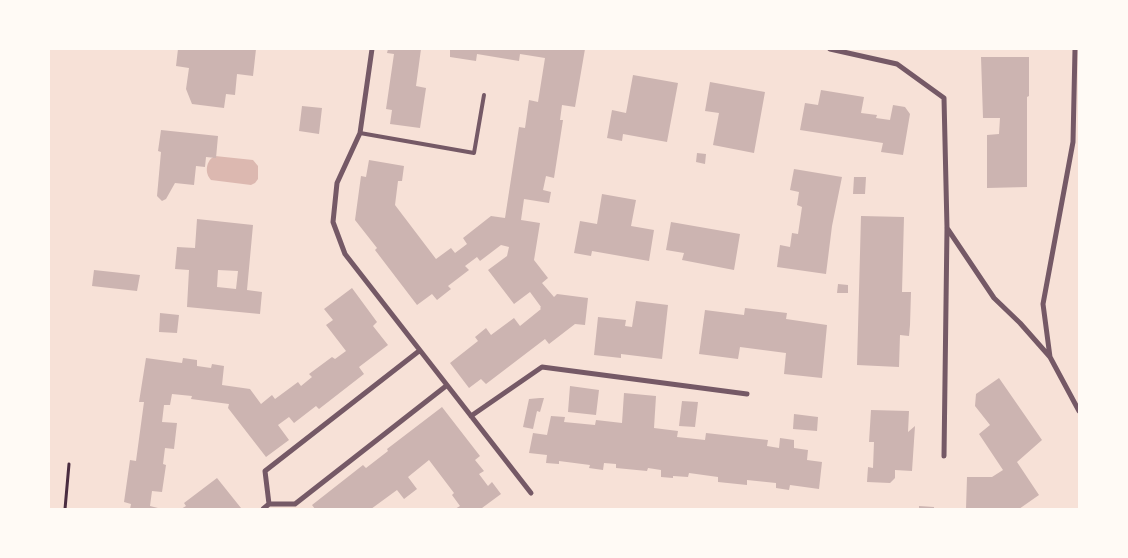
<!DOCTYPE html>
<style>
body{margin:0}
#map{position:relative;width:1128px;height:558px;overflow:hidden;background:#f7e1d7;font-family:Jost,sans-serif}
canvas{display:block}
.frame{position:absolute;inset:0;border:50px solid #fffaf5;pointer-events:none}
</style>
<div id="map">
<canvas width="1128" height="558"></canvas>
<div class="frame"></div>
</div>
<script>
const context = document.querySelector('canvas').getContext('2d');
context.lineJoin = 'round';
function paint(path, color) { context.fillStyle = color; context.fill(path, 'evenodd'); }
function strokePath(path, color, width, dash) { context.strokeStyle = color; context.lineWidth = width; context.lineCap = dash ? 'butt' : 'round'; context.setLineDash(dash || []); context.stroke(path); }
paint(new Path2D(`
 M 215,156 L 253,160 L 258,166 L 258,179 L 255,183 L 251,185 L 211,180 C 204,173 206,160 215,156 Z`), '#dcb8b0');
paint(new Path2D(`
 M 178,49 L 256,49 L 253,76 L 237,74 L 235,95 L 226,94 L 224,108 L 192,104 L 186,89 L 189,68 L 176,66 Z
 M 388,49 L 421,49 L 416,86 L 426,88 L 420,128 L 390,124 L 392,110 L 386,109 L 394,54 L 387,53 Z
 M 450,49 L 585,49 L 575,107 L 562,105 L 560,120 L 563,120 L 554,178 L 546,176 L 543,190 L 551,192 L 549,203 L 524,199 L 521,220 L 540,223 L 534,260 L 548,278 L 542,283 L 554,297 L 557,294 L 588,298 L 585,325 L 575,324 L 549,344 L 545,339 L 486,384 L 481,379 L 469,388 L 450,363 L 478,341 L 475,337 L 486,328 L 491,335 L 514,318 L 520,326 L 541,309 L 540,308 L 541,307 L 530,292 L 514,304 L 488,270 L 507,256 L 509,247 L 501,245 L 480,261 L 477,257 L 465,266 L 469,270 L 448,286 L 451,289 L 437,300 L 432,294 L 417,305 L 375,250 L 377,248 L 355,220 L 361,176 L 366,177 L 369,160 L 404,166 L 402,181 L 398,181 L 395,205 L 436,259 L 451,248 L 455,253 L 467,244 L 463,238 L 491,216 L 505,218 L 519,127 L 525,128 L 529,100 L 538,102 L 545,58 L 520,54 L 519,61 L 477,54 L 476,61 L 450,57 Z
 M 981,57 L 1029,57 L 1029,96 L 1027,97 L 1027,187 L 987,188 L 987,135 L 999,134 L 1000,118 L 983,118 Z
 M 633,75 L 678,83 L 667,142 L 623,134 L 622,141 L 607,138 L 612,110 L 626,113 Z
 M 710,82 L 765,92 L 754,153 L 713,145 L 719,113 L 705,111 Z
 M 821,90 L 864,97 L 861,113 L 877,115 L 876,118 L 890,120 L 893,105 L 905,107 L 910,114 L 903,155 L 881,152 L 883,143 L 800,130 L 805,103 L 818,105 Z
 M 302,106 L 322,108 L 319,134 L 299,131 Z
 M 161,130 L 218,136 L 216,158 L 206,157 L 205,167 L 196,166 L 194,185 L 175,183 L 166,199 L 162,201 L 157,196 L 161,152 L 158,151 Z
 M 697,153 L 706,154 L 705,164 L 696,162 Z
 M 794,169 L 842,177 L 832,226 L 826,274 L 777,267 L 780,245 L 790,247 L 792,233 L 798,234 L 802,207 L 797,205 L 799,192 L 790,190 Z
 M 854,177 L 866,177 L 865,194 L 853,194 Z
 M 602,194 L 636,200 L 631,226 L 654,230 L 649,261 L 592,251 L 591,256 L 574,253 L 580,221 L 597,224 Z
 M 861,216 L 904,217 L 902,292 L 911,292 L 910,325 L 909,336 L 900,335 L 899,367 L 857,365 Z
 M 197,219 L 253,225 L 247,290 L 262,292 L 260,314 L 187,307 L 189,270 L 175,269 L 177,247 L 195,248 ZM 218,270 L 238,271 L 236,289 L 217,287 Z
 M 671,222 L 740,234 L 734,270 L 682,260 L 684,253 L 666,250 Z
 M 94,270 L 140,275 L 137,291 L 92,286 Z
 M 838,284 L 848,285 L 848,293 L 837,293 Z
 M 352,288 L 377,322 L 373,326 L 388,345 L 359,367 L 364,374 L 319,409 L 316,406 L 294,423 L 289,417 L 278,425 L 289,440 L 266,457 L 228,408 L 229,404 L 191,399 L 192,396 L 172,394 L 170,405 L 164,405 L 162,422 L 177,423 L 174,449 L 165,448 L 163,464 L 166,465 L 162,492 L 152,491 L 150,506 L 162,509 L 130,509 L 131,504 L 124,502 L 130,460 L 136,461 L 144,402 L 139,402 L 146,358 L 182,363 L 183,358 L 197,360 L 197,366 L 211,368 L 212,364 L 224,366 L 222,385 L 250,389 L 261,404 L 272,395 L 275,399 L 298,382 L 301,386 L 312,377 L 309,374 L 332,357 L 335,359 L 346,351 L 326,325 L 333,320 L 324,309 Z
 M 636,301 L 668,305 L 662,359 L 621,354 L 621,358 L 594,355 L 598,317 L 626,320 L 625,326 L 632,327 Z
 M 745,308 L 787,313 L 786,319 L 827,325 L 822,378 L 784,374 L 786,353 L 740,347 L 738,359 L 699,354 L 705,310 L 744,315 Z
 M 160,313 L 179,315 L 177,333 L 159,332 Z
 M 999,378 L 1042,440 L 1017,462 L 1039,495 L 1019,509 L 966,509 L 967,477 L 992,477 L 1003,470 L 979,434 L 990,425 L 975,406 L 976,394 Z
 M 570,386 L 599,390 L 596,415 L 568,412 Z
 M 624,393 L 656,396 L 654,428 L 678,431 L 677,437 L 705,440 L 706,433 L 768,440 L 767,446 L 779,448 L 780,438 L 794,440 L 794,448 L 808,450 L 807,460 L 822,462 L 819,489 L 790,485 L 789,490 L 776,488 L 776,483 L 747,480 L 747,485 L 718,482 L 718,477 L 689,473 L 688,477 L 673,476 L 673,478 L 661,477 L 661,470 L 648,468 L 647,471 L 616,468 L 616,464 L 604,463 L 603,470 L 589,468 L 590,465 L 559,461 L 559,464 L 546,463 L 547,455 L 529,453 L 533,433 L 547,435 L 551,416 L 565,417 L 564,422 L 595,425 L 596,420 L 622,423 Z
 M 540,398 L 544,398 L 540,412 L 537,411 L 533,429 L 523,427 L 529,399 Z
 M 682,401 L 698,402 L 695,427 L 679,426 Z
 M 442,407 L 480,456 L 475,460 L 484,471 L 479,474 L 488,486 L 492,482 L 501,494 L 482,508 L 483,509 L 455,509 L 460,506 L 452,495 L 454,493 L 429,460 L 408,477 L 417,489 L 404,499 L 397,490 L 371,509 L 315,509 L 312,505 L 363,465 L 366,468 L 388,451 L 387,449 Z
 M 871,410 L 909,411 L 908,432 L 915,426 L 912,471 L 895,470 L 895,478 L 890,483 L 867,482 L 868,467 L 873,468 L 874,442 L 869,442 Z
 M 794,414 L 818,417 L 817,431 L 793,429 Z
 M 217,478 L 241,508 L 181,509 L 186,506 L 184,503 Z
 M 919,506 L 934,507 L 934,509 L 919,509 Z`), '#ccb4b1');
strokePath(new Path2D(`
 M 65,509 L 69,464`), '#4a2c40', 3);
strokePath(new Path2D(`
 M 360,133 L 474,153 L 484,95`), '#755966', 4);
strokePath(new Path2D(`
 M 372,49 L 360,133 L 337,183 L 333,222 L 345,254 L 531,493
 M 830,49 L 897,64 L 944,98 L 947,228 L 944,456
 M 947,228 L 994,298 L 1020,323 L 1050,357 L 1079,411
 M 1050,357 L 1043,304 L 1073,142 L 1075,49
 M 471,416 L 542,367 L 747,394
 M 269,504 L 265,471 L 419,351
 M 263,509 L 269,504 L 295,504 L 446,386`), '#755966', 5);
</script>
